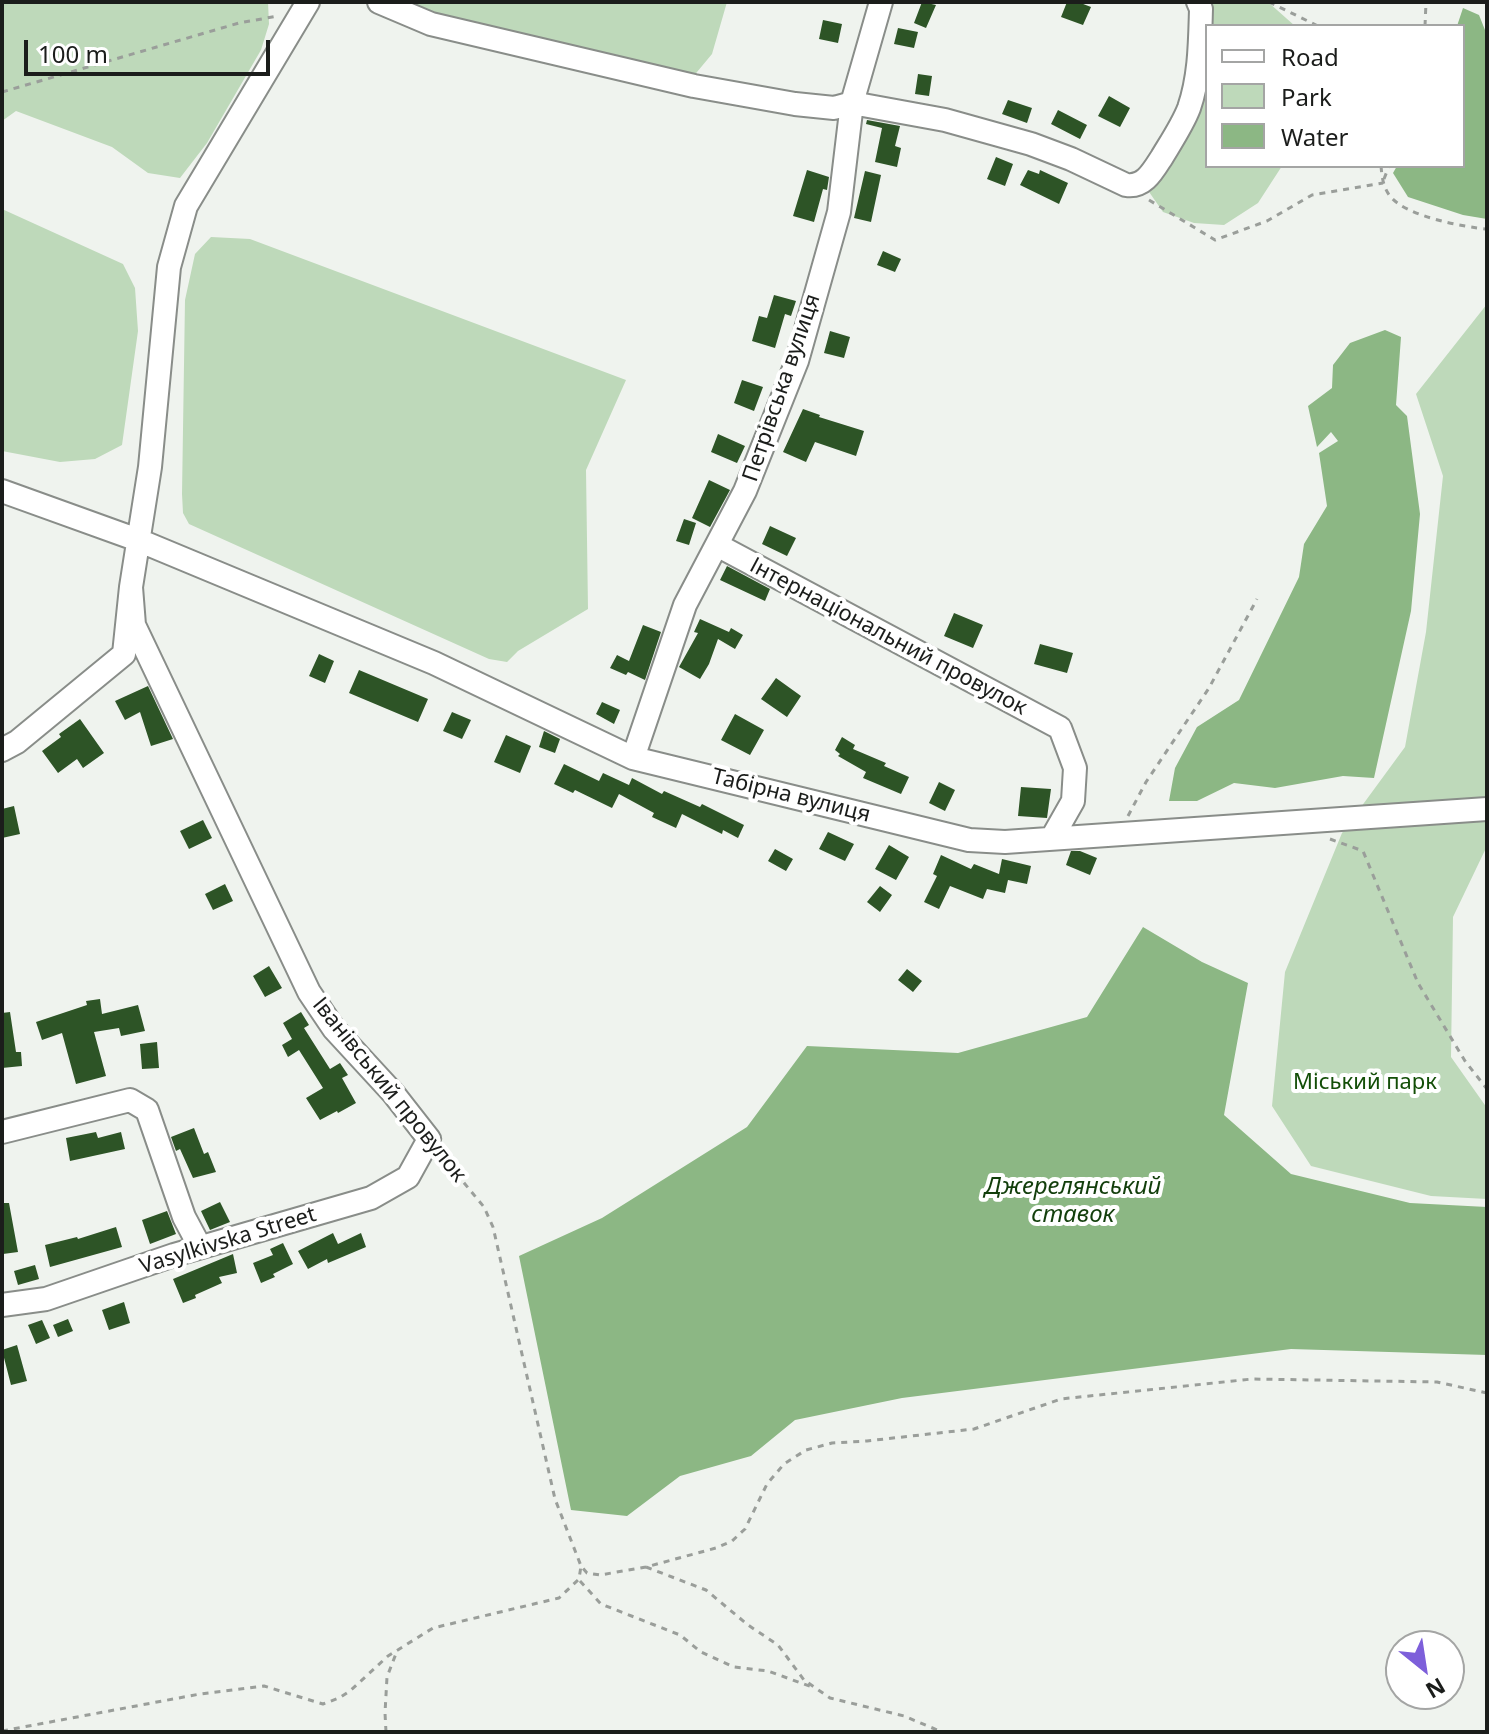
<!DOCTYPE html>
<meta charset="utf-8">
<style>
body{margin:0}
#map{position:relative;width:1489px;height:1734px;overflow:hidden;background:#eff3ee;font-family:"Noto Sans",sans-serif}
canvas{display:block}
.frame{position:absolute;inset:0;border:4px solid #1b1d1b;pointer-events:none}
.legend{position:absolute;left:1205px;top:24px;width:260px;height:144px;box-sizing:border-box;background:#fff;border:2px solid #a4a5a4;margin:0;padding:10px 14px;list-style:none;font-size:24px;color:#1b1d1b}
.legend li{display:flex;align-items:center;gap:16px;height:40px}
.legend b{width:40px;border:2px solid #a4a5a4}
.north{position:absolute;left:1385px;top:1630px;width:80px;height:80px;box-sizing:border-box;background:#fff;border:2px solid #a4a5a4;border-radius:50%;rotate:150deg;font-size:22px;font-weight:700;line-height:32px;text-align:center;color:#1b1d1b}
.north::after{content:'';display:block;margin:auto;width:28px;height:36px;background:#7d5fda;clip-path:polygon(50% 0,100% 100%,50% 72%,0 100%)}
.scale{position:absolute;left:24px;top:40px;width:246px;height:36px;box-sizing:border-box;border:4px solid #1b1d1b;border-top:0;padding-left:10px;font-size:24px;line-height:28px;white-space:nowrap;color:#1b1d1b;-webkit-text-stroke:6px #fff;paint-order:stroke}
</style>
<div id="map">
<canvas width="1489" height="1734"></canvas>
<div class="frame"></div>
<ul class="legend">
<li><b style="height:10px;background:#fff"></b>Road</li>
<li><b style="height:22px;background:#bed9ba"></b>Park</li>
<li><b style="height:22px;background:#8cb784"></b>Water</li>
</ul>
<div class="north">N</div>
<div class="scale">100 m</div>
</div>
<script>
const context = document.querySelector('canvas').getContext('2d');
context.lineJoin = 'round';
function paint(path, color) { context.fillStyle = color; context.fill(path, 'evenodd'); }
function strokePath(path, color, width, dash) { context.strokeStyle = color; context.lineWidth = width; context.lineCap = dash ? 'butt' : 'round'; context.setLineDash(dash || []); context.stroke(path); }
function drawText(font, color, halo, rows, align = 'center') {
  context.font = font + ' "Noto Sans",sans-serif'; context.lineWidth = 8; context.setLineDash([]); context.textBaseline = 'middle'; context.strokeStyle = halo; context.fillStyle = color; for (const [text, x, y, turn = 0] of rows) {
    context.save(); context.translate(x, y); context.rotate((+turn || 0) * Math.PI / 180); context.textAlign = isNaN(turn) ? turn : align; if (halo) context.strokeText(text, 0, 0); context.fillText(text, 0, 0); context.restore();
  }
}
paint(new Path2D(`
 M 2,2 L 268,2 L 269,24 L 261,50 L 207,143 L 180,178 L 148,173 L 112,147 L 16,111 L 2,121 Z
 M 402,2 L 727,2 L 712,54 L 692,78 L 435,16 Z
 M 1203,2 L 1268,2 L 1295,26 L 1207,26 L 1207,166 L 1282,166 L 1258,203 L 1224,225 L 1194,223 L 1163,212 L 1147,189 L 1185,128 Z
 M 2,209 L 123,264 L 135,288 L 138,331 L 122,445 L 95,459 L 60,462 L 2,451 Z
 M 211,237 L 250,239 L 626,380 L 586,470 L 588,609 L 518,651 L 507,662 L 489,659 L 189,524 L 183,513 L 182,494 L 185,300 L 195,254 Z
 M 1487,304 L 1487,846 L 1453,917 L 1451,1057 L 1487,1108 L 1487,1199 L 1431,1196 L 1311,1166 L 1272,1106 L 1285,972 L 1342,833 L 1405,747 L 1426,632 L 1443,476 L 1416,394 Z`), '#bed9ba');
paint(new Path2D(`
 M 1463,8 L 1479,15 L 1487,35 L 1487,219 L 1463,215 L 1408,197 L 1393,173 L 1397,166 L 1463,166 L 1463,26 L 1457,26 Z
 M 1385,330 L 1401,337 L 1396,405 L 1407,416 L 1420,514 L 1411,611 L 1374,778 L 1343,776 L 1275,788 L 1234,783 L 1197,801 L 1169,801 L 1175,768 L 1197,727 L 1239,700 L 1299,577 L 1304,544 L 1327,506 L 1319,453 L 1338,441 L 1331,432 L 1317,447 L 1308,406 L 1332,388 L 1333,365 L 1350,343 Z
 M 1143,927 L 1202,962 L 1248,983 L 1224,1115 L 1291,1174 L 1410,1203 L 1487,1207 L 1487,1355 L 1291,1349 L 902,1398 L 795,1420 L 751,1456 L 680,1476 L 627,1516 L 571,1510 L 519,1256 L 602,1218 L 747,1127 L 807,1046 L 958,1053 L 1087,1017 Z`), '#8cb784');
paint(new Path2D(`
 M 922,2 L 936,5 L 926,28 L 914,23 Z
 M 1067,2 L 1078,2 L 1091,7 L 1083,25 L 1061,17 Z
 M 823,20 L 842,24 L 838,43 L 819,39 Z
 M 898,28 L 918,32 L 914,48 L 894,44 Z
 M 918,74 L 932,76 L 929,96 L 915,94 Z
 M 1109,96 L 1130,108 L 1120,127 L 1098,116 Z
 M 1008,100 L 1032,108 L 1027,123 L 1002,114 Z
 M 1058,110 L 1087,125 L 1080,139 L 1051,124 Z
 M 867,120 L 900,126 L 895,146 L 901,148 L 897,167 L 875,162 L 882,128 L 866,124 Z
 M 996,157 L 1013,164 L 1005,186 L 987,179 Z
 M 807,170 L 829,177 L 827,190 L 823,189 L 814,222 L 793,216 Z
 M 1028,170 L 1039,174 L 1040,170 L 1068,183 L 1059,204 L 1020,185 Z
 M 865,171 L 881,175 L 871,222 L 854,218 Z
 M 883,251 L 901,259 L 895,272 L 877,265 Z
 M 774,295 L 796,301 L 791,316 L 785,314 L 775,348 L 752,341 L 759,316 L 767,318 Z
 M 830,331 L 850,337 L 844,358 L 824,353 Z
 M 742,380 L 763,387 L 754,411 L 734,403 Z
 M 803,409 L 820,415 L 819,417 L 864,431 L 856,456 L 815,442 L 806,462 L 783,452 Z
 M 718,434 L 745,446 L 737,463 L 711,452 Z
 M 709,480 L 730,490 L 710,527 L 692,518 Z
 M 684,519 L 696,523 L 689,545 L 676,541 Z
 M 770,526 L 796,538 L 787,556 L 762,544 Z
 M 727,566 L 770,589 L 765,601 L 720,580 Z
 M 954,613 L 983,625 L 973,648 L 944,636 Z
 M 700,619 L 729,632 L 731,628 L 743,635 L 735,649 L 718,639 L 709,664 L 700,679 L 679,667 L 698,633 L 694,632 Z
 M 643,625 L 661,632 L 645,680 L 628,672 L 626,675 L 610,668 L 617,655 L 629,661 Z
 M 1040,644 L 1073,653 L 1067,673 L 1034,664 Z
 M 319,654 L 334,661 L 325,683 L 309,676 Z
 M 359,670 L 428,699 L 418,722 L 349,693 Z
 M 776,678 L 801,696 L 787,717 L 761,699 Z
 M 148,686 L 173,739 L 151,746 L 140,712 L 125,720 L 115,701 Z
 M 602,702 L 620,710 L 614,724 L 596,714 Z
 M 452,712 L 471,720 L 462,739 L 443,731 Z
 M 735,714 L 764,730 L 750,755 L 721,740 Z
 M 80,719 L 104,753 L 83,768 L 77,759 L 58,773 L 42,751 L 61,737 L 59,734 Z
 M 544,731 L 560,739 L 555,753 L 539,747 Z
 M 506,735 L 531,746 L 520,773 L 494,762 Z
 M 842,737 L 855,745 L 853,749 L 886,763 L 884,766 L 909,777 L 901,794 L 863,778 L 866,772 L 838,756 L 840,754 L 835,750 Z
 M 564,764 L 599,781 L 603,773 L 629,785 L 632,778 L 662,794 L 664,791 L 700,807 L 702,804 L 744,825 L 738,838 L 723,830 L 722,834 L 682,814 L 676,828 L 652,817 L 654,813 L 619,794 L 612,808 L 575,790 L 573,793 L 554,784 Z
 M 939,782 L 955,790 L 945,811 L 929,803 Z
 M 1021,787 L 1051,789 L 1047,818 L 1018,816 Z
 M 14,806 L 20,834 L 2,838 L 2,809 Z
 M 203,820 L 212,838 L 189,849 L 180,831 Z
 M 828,832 L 854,844 L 845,861 L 819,849 Z
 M 889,845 L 909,857 L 896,880 L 875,869 Z
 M 775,849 L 793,859 L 786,871 L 768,861 Z
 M 1071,851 L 1080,851 L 1097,858 L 1090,875 L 1066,865 Z
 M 941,855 L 971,869 L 974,864 L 999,874 L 1002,859 L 1031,866 L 1027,884 L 1008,880 L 1005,893 L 987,889 L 983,899 L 950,886 L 939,909 L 924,902 L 937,876 L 933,874 Z
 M 225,884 L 233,901 L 213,910 L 205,894 Z
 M 880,886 L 892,895 L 880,912 L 867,902 Z
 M 269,966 L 282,988 L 265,997 L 253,976 Z
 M 907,969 L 922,981 L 913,992 L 898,980 Z
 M 100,999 L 102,1014 L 138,1005 L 145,1031 L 121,1036 L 119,1028 L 94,1032 L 106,1076 L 76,1084 L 62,1033 L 42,1040 L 36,1022 L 87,1005 L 86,1001 Z
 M 10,1012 L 16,1052 L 21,1052 L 22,1066 L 2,1068 L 2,1013 Z
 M 301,1012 L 309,1025 L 304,1028 L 330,1069 L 340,1063 L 348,1075 L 342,1078 L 356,1103 L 338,1113 L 337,1111 L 320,1120 L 306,1098 L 323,1088 L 299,1050 L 288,1057 L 282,1045 L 292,1039 L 283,1023 Z
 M 157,1042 L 159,1068 L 142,1069 L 140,1044 Z
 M 194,1128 L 204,1154 L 208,1152 L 216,1172 L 193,1178 L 180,1149 L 176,1151 L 171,1137 Z
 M 96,1132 L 98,1138 L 121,1132 L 125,1149 L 70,1161 L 66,1138 Z
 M 220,1202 L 230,1222 L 210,1230 L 201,1211 Z
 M 2,1203 L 9,1203 L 18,1252 L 3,1254 Z
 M 167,1211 L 176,1234 L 150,1244 L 142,1220 Z
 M 116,1227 L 122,1247 L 50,1267 L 45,1245 L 77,1237 L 78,1239 Z
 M 333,1233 L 338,1244 L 361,1233 L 366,1247 L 328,1263 L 327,1259 L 308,1269 L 298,1251 Z
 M 283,1243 L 293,1264 L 273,1274 L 275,1277 L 261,1283 L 253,1263 L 273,1255 L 270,1249 Z
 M 233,1254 L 237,1273 L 219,1277 L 222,1283 L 195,1295 L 196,1298 L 183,1303 L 173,1279 Z
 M 35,1265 L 39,1279 L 18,1285 L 14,1271 Z
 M 124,1302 L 130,1323 L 109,1330 L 102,1310 Z
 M 68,1319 L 73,1331 L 58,1337 L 53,1325 Z
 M 42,1320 L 50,1338 L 36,1344 L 28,1325 Z
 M 17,1345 L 27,1381 L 11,1385 L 2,1350 Z`), '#2d5426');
const minor = new Path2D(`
 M 379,2 L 431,24 L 694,86 L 795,104 L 834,108 L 852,103 L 945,120 L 1031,144 L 1071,159 L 1126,185 C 1144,188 1153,171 1162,157 C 1171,142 1183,124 1189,108 C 1200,76 1200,42 1201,9 L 1198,2
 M 2,491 L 138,540 L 434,663 L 633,758 L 969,840 L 1005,842 L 1487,809
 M 717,545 L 1060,728 L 1075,768 L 1073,801 L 1052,838
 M 2,750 L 17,742 L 124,654 L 131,587 L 150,467 L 169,267 L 186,206 L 308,2
 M 633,758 L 685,605 L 745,491 L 797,361 L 839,212 L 852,103 L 881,2
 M 2,1132 L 130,1100 L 147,1110 L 184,1217 L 200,1247
 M 2,1305 L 46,1299 L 174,1255 L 371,1198 L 408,1177 L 429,1139 L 393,1093 L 334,1029 L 309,992 L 134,625 L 131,587`);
strokePath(minor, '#898d89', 26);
strokePath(new Path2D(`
 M 1269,2 L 1318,26
 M 1425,26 L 1426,2
 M 2,92 L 239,23 L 278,16
 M 1381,166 C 1382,177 1383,187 1390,196 C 1405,216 1463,227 1487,229
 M 1384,179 L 1389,166
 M 1149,200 L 1215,240 L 1267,221 L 1312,195 L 1383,183
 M 1128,816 L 1146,782 L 1209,688 L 1257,599
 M 1330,839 L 1363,851 L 1418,983 L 1465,1061 L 1487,1089
 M 441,1155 L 484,1207 L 493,1227 L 555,1499 L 581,1566
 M 646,1567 L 706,1590 L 748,1625 L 778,1645 L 804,1680 L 830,1698 L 904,1716 L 942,1732
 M 580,1581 L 601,1604 L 680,1635 L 701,1652 L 734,1667 L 768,1671 L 812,1687
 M 2,1731 L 200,1694 L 264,1686 L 323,1704 L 339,1698 L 350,1691 L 388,1656 L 433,1628 L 559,1598 L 579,1579 L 581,1566 L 587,1573 L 600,1575 L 646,1567 L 716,1548 L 732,1541 L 745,1529 L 767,1484 L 784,1464 L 806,1450 L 832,1443 L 867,1441 L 974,1429 L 1061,1399 L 1252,1379 L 1437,1382 L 1487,1393
 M 386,1732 L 385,1713 L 387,1677 L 397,1651`), '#9a9e9a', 3, [6, 6]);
strokePath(minor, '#fff', 22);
drawText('22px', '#1b1d1b', '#fff', [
 ["Петрівська вулиця",782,388,-71],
 ["Інтернаціональний провулок",888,637,28],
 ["Табірна вулиця",791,796,14],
 ["Іванівський провулок",389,1090,51],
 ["Vasylkivska Street",228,1241,-17]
]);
drawText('22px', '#134e07', '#fff', [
 ["Міський парк",1365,1083]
]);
drawText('italic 24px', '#123e0b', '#fff', [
 ["Джерелянський",1073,1187],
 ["ставок",1073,1215]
]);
</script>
